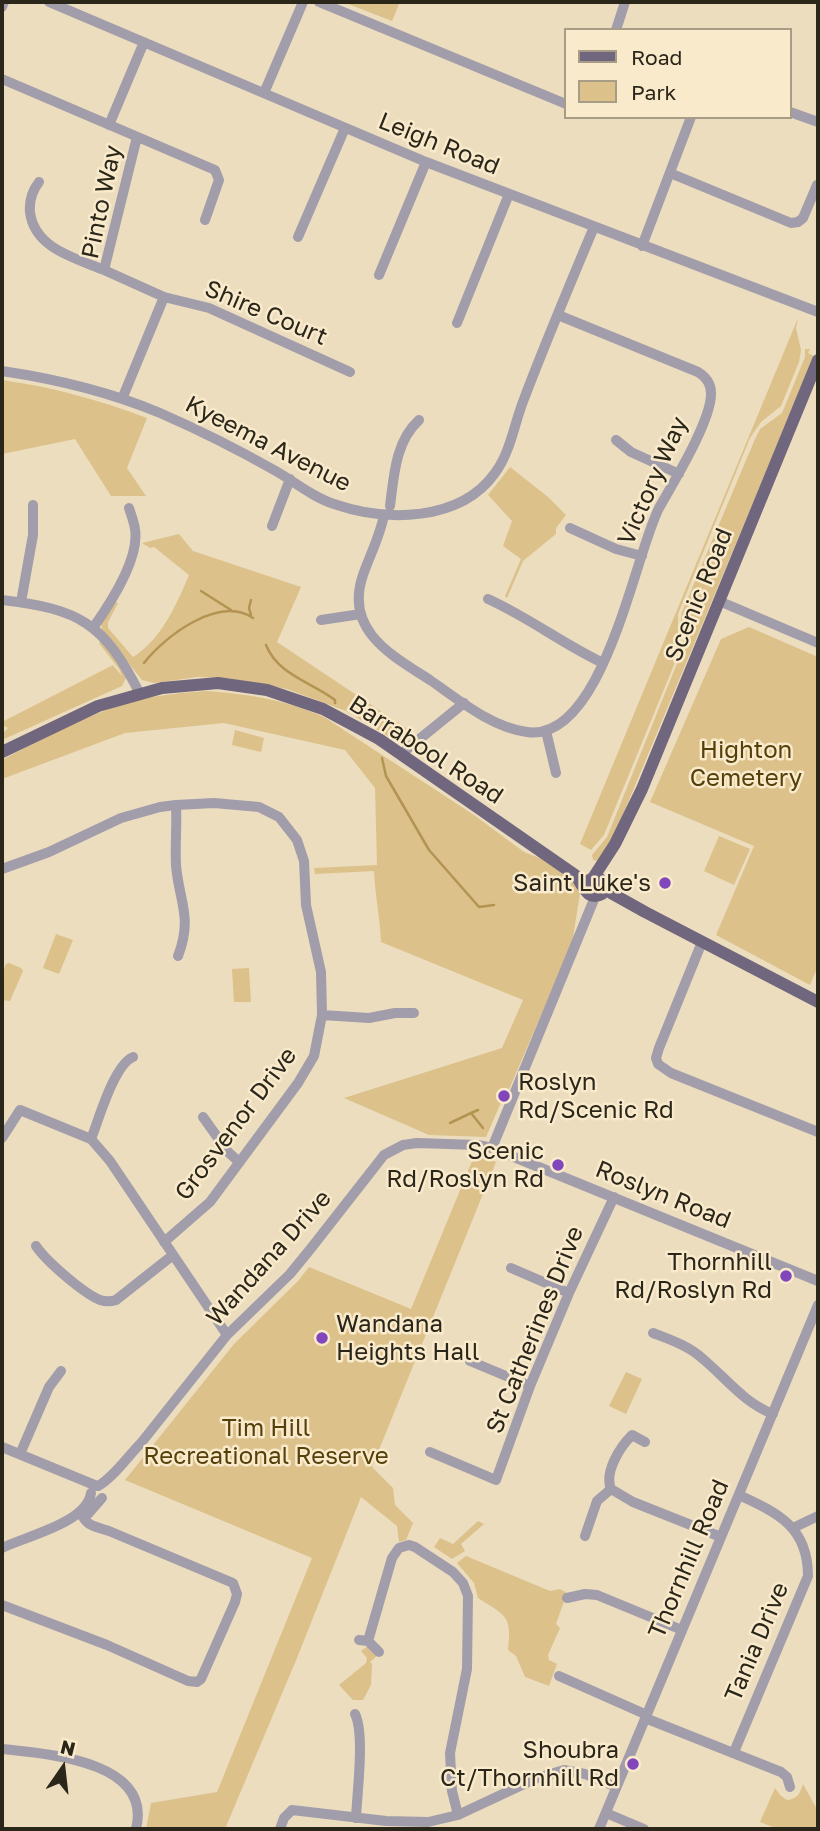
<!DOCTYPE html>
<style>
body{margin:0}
#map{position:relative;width:820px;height:1831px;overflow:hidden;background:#ecddbf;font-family:"Golos Text",sans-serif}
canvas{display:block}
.frame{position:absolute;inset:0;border:4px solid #2b261a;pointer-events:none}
.legend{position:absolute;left:564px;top:28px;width:228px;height:91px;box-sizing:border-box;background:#f9eacc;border:2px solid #a79c85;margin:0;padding:9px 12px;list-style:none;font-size:21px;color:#2b261a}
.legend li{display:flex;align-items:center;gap:14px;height:35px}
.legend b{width:35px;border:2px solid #a79c85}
.north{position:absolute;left:28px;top:1733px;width:70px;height:70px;-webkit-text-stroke:5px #f9eacc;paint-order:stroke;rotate:14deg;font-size:19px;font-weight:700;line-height:28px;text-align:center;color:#2b261a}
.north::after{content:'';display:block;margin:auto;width:24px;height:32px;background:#2b261a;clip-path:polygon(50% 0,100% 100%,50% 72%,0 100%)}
</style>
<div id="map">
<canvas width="820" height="1831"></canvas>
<div class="frame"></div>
<ul class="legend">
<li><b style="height:9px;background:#70667d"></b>Road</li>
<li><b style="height:19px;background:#dcc18a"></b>Park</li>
</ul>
<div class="north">N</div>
</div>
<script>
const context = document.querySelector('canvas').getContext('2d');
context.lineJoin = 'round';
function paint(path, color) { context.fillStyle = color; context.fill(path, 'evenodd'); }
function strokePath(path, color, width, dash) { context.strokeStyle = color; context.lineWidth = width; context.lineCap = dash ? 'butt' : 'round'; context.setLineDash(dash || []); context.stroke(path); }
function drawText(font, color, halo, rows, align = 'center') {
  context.font = font + ' "Golos Text",sans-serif'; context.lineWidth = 5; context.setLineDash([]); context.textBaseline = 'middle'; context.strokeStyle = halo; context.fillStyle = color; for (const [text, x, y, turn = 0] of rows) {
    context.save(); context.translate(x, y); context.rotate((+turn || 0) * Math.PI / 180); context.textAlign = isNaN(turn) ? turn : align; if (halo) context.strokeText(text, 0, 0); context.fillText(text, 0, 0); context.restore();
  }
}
paint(new Path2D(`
 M 343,2 L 400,2 L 392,21 Z
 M 798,318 L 796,328 L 801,350 L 799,362 L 781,406 L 761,422 L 750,438 L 678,614 L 679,650 L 676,660 L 604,835 L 591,850 L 580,844 Z
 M 805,349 L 810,349 L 808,353 L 814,356 L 614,836 L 598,861 L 593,860 L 592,855 L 607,837 L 684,646 L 680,624 L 682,612 L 755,439 L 760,429 L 782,413 L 805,357 Z
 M 2,380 C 52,387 100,400 147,418 L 127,468 L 146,496 L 111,496 L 75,439 L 2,454 Z
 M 510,467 L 548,497 L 566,515 L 556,528 L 556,534 L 523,561 L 507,598 L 505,596 L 521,559 L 503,546 L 512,521 L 488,495 Z
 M 179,534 L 193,551 L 301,587 L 277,642 L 415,734 L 404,742 L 396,741 L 346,711 L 287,689 L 227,678 L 198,677 L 154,683 L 142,680 L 102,630 L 101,623 L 115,602 L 118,603 L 108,622 L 108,628 L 133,657 C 162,639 176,605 189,575 L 154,547 L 150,548 L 142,543 Z
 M 749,627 L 818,657 L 818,966 L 810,985 L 716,935 L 754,846 L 650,802 L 721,639 Z
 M 101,641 L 113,654 L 126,678 L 122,686 L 2,740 L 2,734 L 8,728 L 2,725 L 2,722 L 113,665 L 122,676 L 119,669 L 99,643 Z
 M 206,691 C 248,694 286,700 324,717 L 474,815 L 524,852 L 542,859 L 571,880 L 580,893 L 572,944 L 507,1094 L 505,1093 L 486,1137 L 429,1135 L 344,1098 L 502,1048 L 523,1000 L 381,942 C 380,917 375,896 374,871 L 315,874 L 314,868 L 377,865 L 375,788 L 345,750 L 224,723 L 125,733 L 2,779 L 2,760 C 44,738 85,715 131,702 C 155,695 181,693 206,691 Z
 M 235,730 L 264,738 L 261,752 L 232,745 Z
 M 719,836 L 750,849 L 734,885 L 704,871 Z
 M 56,934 L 73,940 L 59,974 L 43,968 Z
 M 9,963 L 21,968 L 23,971 L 10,1001 L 2,1000 L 2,974 L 6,964 Z
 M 249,968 L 251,1002 L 234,1002 L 232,969 Z
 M 475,1154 L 496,1162 L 372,1467 L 393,1488 L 395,1505 L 413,1523 L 406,1540 L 399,1542 L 397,1526 L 361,1497 L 297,1658 L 225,1829 L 146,1829 L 151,1803 L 217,1792 L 312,1558 L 125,1480 L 234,1344 L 298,1281 L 309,1267 L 411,1309 Z
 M 626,1372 L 642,1379 L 626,1414 L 609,1406 Z
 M 478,1521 L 484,1524 L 461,1544 L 465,1551 L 452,1559 L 434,1547 L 440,1538 L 453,1544 Z
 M 466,1556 L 550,1591 L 560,1589 L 567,1593 L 556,1624 L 560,1628 L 548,1655 L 549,1660 L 557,1664 L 549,1686 L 525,1677 L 516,1656 L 508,1650 C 512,1615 506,1616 478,1598 L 474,1583 L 457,1563 Z
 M 368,1646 L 378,1655 L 370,1662 L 372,1664 L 371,1685 L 363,1700 L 353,1700 L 339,1685 L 366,1663 L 367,1658 L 361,1651 Z
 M 803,1784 L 818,1811 L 818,1829 L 778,1829 L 760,1822 L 775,1788 L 780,1795 L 787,1800 C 798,1799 800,1793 803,1784 Z`), '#dcc18a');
strokePath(new Path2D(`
 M 201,591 L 231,610
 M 251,600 L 249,608 L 251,615
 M 266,645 C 278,675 311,682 335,700 L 335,703
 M 144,663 C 165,636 219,595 253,618
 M 382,758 L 386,776 L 429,850 L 479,907 L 494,905
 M 471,1113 L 478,1110
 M 450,1123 L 471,1113 L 483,1128`), '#b49453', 2.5);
strokePath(new Path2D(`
 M 49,2 L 426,162 L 818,312
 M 319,2 L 566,104
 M 2,7 L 4,2
 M 616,30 L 625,2
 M 2,79 L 215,170 L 219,180 L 205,220
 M 264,93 L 303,2
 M 790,112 L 818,122
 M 109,125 L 144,42
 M 670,173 L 791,223 L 798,222 L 803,218 L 817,185
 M 39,182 C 32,191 29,200 30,212 C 34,248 75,258 104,270
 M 298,237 L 345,128
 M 642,246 L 691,117
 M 379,275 L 426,162
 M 164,297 L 209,308 L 350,372
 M 457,323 L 509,194
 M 2,371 C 56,379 110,392 160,413 C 199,430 237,449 274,470 C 294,481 312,497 334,504 C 386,522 460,522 495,473 C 511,451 514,424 524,399 C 546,341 570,284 594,227
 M 122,399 L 164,297 L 104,270 L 137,137
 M 616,440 L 631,452 L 679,474
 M 390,506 C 394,476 395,442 419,420
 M 384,515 C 380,536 370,555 363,575 C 344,630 391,655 430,680 C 459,700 491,727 527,732 C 603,743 634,557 659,508 C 673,483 712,420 711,393 C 711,383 706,377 698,372 L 558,315
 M 272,526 L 290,479
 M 570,528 L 616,549 L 642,556
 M 488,599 C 528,617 563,644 603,663
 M 2,600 C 80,609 104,623 140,694
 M 719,601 L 818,643
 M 21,602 L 33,535 L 33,505
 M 321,620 L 361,614
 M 93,628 C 110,604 140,559 135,529 C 134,522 131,514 129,508
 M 546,731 L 556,773
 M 401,754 L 464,703
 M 176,805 C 177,825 175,845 176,865 C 179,902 193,917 178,956
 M 2,869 L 49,852 L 121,818 L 160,807 L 176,805 L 214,803 L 259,807 L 279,817 L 297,840 L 304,861 L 306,905 L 321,972 L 322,1015 L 314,1056 L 298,1083 L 210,1202 L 164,1242
 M 702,942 L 659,1048 L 656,1058 L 658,1064 L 671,1073 L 818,1132
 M 322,1015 L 369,1018 L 395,1013 L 414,1013
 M 203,1117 L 228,1152 L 238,1161
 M 2,1138 L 20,1110 L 91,1139 L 110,1161 L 227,1335
 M 91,1139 C 99,1119 114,1065 133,1057
 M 492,1148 L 595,897
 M 36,1246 C 46,1261 83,1293 100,1300 C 106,1302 110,1302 116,1300 L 173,1255
 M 511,1268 L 569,1293
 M 653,1333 C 671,1340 689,1346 703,1359 C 727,1379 743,1402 773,1414
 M 470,1361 L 530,1386
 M 645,1442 L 632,1435 C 620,1447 604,1472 611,1489 L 633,1502 L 721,1537
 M 2,1447 L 97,1486
 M 430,1452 L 496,1480 L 530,1386 L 569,1293 L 614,1197
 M 20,1454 L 49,1387 L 61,1371
 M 98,1486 C 113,1478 129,1455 141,1443 L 227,1335 L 290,1274 L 312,1247 L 384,1155 L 403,1145 L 417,1143 L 478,1145 L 492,1148 L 818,1281
 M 88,1514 L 102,1498
 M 793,1528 L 818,1516
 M 585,1536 L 597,1501 L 611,1489
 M 2,1548 C 26,1536 87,1523 91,1493
 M 567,1598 L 585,1594 L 597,1595 L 682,1630
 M 2,1605 L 107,1645 L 188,1681 L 197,1682 L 201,1679 L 235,1602 L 237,1594 L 233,1583 L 109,1531 C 97,1527 84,1526 81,1511
 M 359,1640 L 368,1641 L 379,1652
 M 368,1641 L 392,1558 L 399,1548 L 409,1545 L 415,1547 L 453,1572 L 463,1583 L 468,1596 L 467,1669 L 450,1753 L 452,1791 L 458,1815
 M 559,1676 L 647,1715
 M 355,1714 C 365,1734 357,1793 356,1818
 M 645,1718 L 781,1772 L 787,1777 L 790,1787
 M 2,1749 C 48,1754 153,1761 136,1829
 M 734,1752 L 808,1576 C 808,1527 778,1513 739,1495
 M 292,1810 L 386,1821 L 428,1822 L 458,1815 L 537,1778 L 564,1770 L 585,1774 L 616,1787
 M 606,1813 L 644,1829
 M 280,1829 L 284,1818 L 292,1810
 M 599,1829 L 818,1305`), '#a29daa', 10);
strokePath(new Path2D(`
 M 2,752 L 98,706 L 162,688 L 218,683 L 267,690 L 323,709 L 379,739 L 575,875 C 583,885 587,902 602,894 L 605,885 L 599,878 L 593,878 L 588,881 L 585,890
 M 593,878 L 615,844 L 642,789 L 818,360
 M 605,885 L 611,893 L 645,912 L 818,1002`), '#70667d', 12);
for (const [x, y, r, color] of [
 [665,883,7,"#8246bc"],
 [504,1096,7,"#8246bc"],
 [558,1165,7,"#8246bc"],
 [786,1276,7,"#8246bc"],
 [322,1338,7,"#8246bc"],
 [633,1764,7,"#8246bc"]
]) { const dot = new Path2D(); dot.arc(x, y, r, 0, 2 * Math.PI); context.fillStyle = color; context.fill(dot); strokePath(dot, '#f9eacc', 2.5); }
drawText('24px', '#2b261a', '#f9eacc', [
 ["Leigh Road",439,144,22],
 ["Pinto Way",102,202,-78],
 ["Shire Court",266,313,23],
 ["Kyeema Avenue",268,444,27],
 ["Victory Way",653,481,-66],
 ["Scenic Road",699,595,-68],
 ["Barrabool Road",426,750,33],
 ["Grosvenor Drive",236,1124,-53],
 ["Roslyn Road",663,1195,22],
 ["Wandana Drive",269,1258,-48],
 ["St Catherines Drive",535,1330,-68],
 ["Thornhill Road",689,1559,-67],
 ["Tania Drive",757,1642,-67]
]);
drawText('24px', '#56400a', '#f9eacc', [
 ["Highton",746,750],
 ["Cemetery",746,778],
 ["Tim Hill",266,1428],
 ["Recreational Reserve",266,1456]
]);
drawText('24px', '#2b261a', '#f9eacc', [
 ["Saint Luke's",651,883],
 ["Roslyn",518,1082,"left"],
 ["Rd/Scenic Rd",518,1110,"left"],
 ["Scenic",544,1151],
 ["Rd/Roslyn Rd",544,1179],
 ["Thornhill",772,1262],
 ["Rd/Roslyn Rd",772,1290],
 ["Wandana",336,1324,"left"],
 ["Heights Hall",336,1352,"left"],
 ["Shoubra",619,1750],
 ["Ct/Thornhill Rd",619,1778]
], 'right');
</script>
